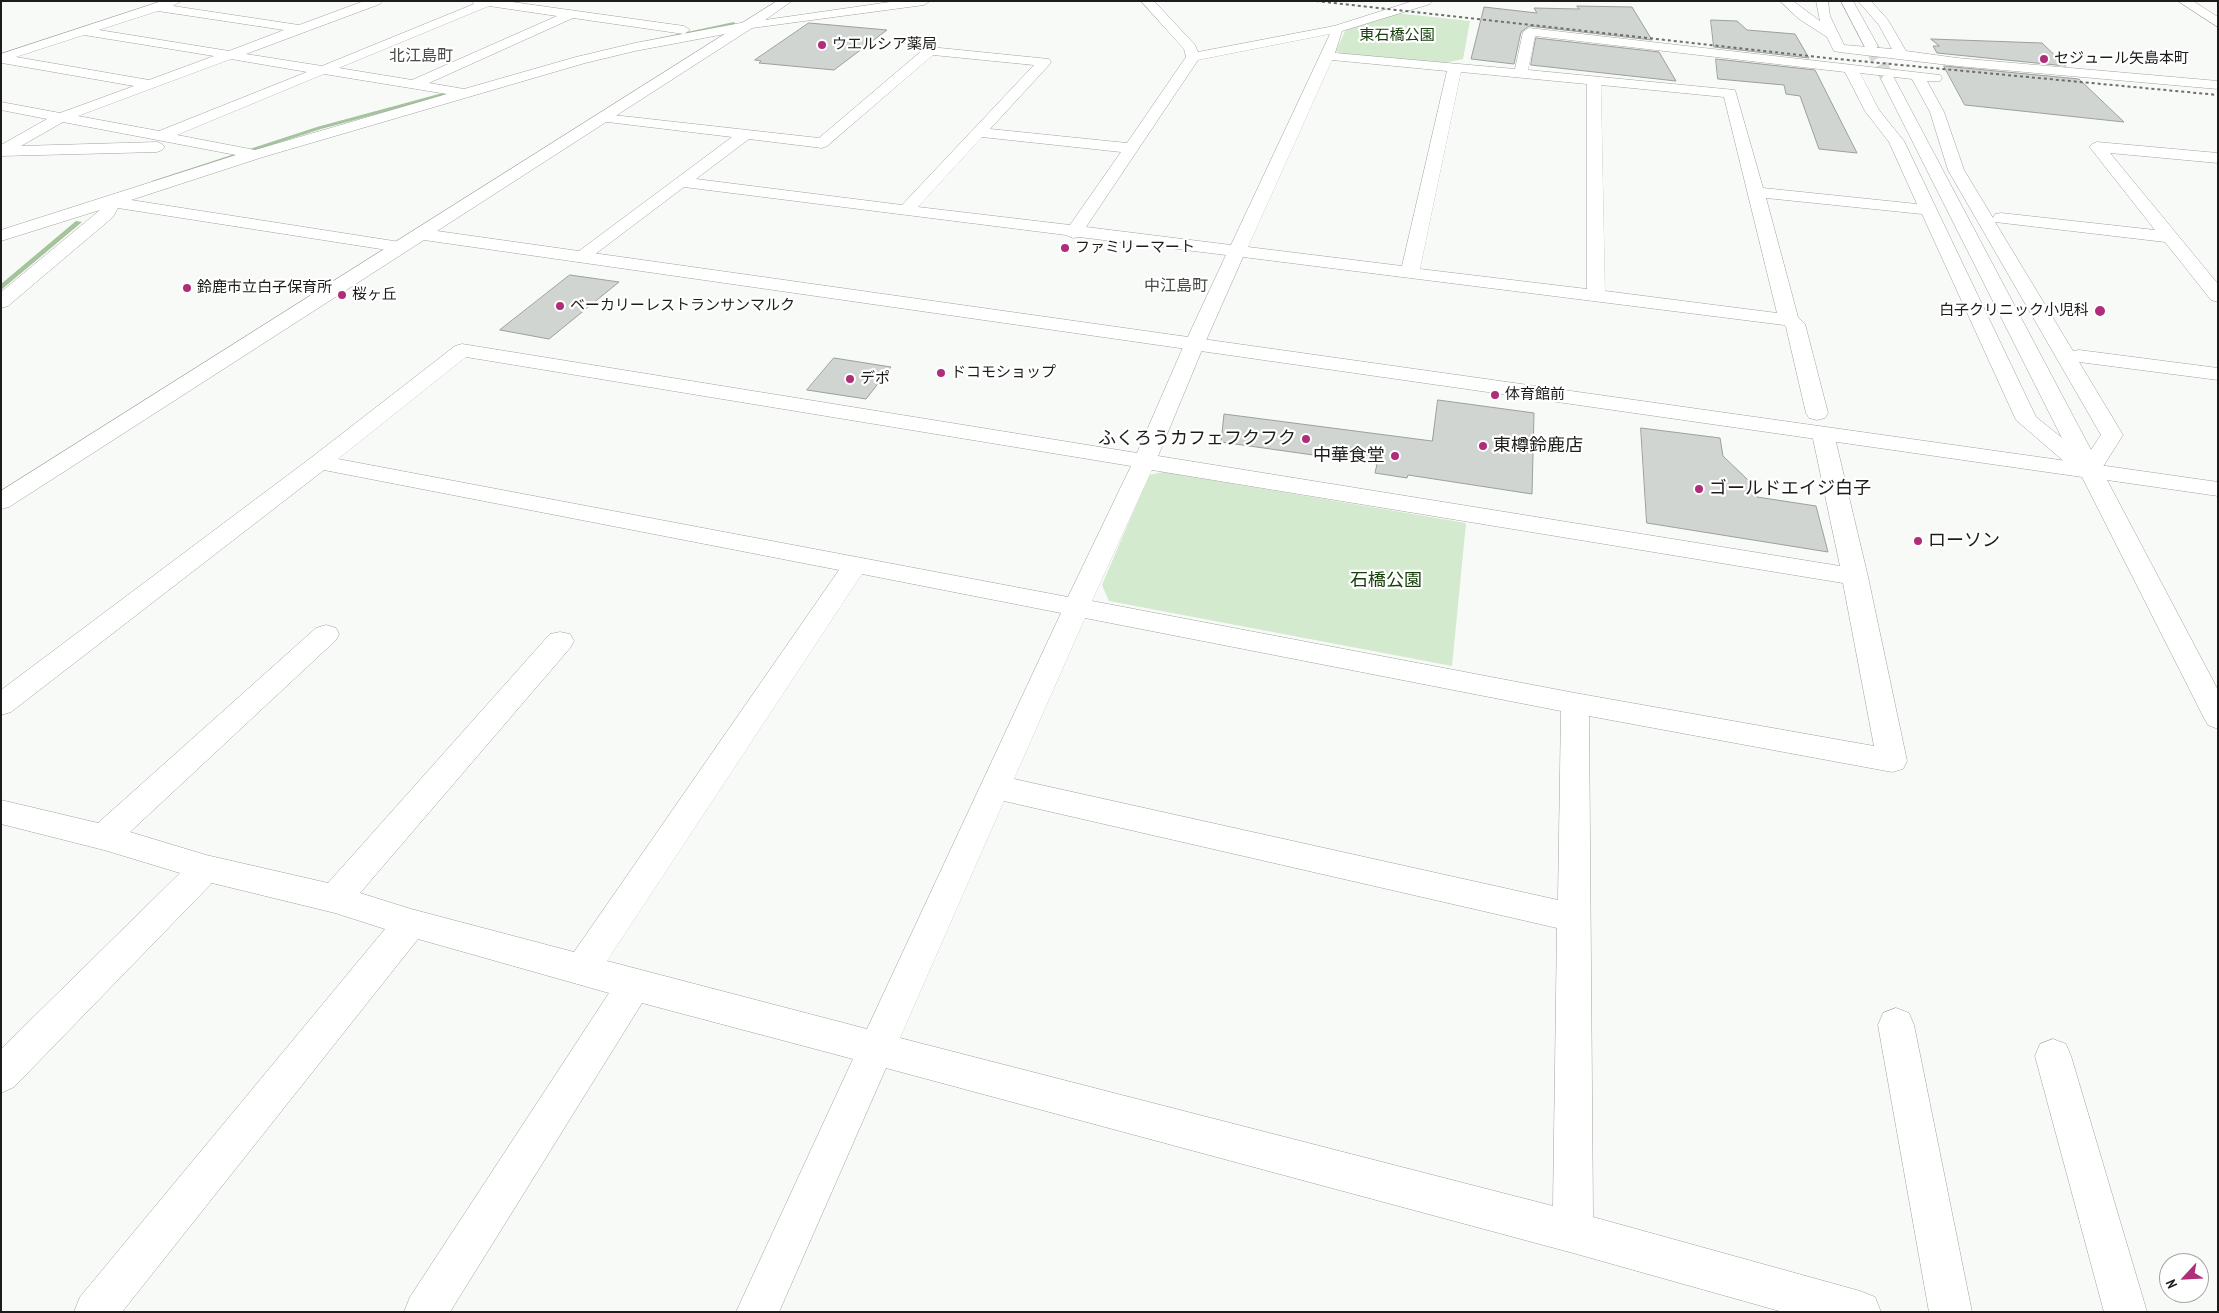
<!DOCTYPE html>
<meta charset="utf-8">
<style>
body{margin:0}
#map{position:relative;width:2219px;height:1313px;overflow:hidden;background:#f7faf6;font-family:"PT Sans Narrow",sans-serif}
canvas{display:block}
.frame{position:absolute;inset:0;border:2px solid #1c1d1b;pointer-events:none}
.north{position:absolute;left:2159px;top:1253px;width:50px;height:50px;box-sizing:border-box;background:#fff;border:1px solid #a4a5a4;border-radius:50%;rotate:245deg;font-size:14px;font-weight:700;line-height:20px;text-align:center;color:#1c1d1b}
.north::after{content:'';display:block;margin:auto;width:18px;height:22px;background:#b02e79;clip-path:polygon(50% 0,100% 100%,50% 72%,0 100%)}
</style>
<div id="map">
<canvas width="2219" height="1313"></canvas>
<div class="frame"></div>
<div class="north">N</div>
</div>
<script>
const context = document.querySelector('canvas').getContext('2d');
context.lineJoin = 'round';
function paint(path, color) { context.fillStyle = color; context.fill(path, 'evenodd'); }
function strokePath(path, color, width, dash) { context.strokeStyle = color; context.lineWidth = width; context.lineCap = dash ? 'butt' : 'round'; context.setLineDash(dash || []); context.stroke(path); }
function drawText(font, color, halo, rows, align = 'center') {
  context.font = font + ' "PT Sans Narrow","Noto Sans JP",sans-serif'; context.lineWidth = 4.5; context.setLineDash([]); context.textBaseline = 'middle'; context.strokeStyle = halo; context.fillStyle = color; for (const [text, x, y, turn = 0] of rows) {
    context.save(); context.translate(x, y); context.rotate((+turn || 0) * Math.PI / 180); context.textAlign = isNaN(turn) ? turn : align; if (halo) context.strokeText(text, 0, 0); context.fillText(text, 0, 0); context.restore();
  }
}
paint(new Path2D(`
 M 1395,13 L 1470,21 L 1463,59 L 1444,63 L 1342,54 L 1336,51 L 1347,27 Z
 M 1163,472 L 1466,523 L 1452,666 L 1109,601 L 1102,585 L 1149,475 Z`), '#d3eace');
paint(new Path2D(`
 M 734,22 L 736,25 L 643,44 L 640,42 Z
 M 461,88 L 463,91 L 321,129 L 157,182 L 152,181 L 317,127 Z
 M 76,221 L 82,222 L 1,290 L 1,284 Z`), '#a5c39d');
const building = new Path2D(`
 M 1577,6 L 1632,7 L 1652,40 L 1529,26 L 1521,32 L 1514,64 L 1471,59 L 1484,7 L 1537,13 L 1534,8 L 1579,9 Z
 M 1711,20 L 1737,21 L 1747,30 L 1795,34 L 1809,58 L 1714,47 Z
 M 809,23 L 887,30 L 834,70 L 759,63 L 761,61 L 755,60 Z
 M 1536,38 L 1659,52 L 1676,81 L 1531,65 Z
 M 1931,39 L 2042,43 L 2066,66 L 1937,53 L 1933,46 L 1939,46 Z
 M 1716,59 L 1815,70 L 1857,153 L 1819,149 L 1800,96 L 1786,94 L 1784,85 L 1718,79 Z
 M 1944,66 L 2079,79 L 2124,122 L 1965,105 Z
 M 570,275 L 619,282 L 549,339 L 500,330 Z
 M 834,358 L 891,367 L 866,399 L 807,390 Z
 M 1438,400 L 1534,413 L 1532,494 L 1408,475 L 1407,478 L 1375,473 L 1377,464 L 1221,442 L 1224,414 L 1432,441 Z
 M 1641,428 L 1720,438 L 1723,456 L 1749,481 L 1757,497 L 1816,506 L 1828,552 L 1647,523 Z`);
paint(building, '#d1d5d1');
strokePath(building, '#9c9f9b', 1);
strokePath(new Path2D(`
 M 1871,46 L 1888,79`), '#d6d9d5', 14, [14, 7]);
const minor = new Path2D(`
 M 162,1 L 181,1 L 173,6 L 299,25 L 364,1 L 382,1 L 380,4 L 246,54 L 322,66 L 474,4 L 471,1 L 505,1 L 684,26 L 690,30 L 684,34 L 573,18 L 429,83 L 464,89 L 576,57 L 635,43 L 746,22 L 752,26 L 746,30 L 635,51 L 585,63 L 263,157 L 131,200 L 400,242 L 406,243 L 409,247 L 406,251 L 400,252 L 118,208 L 113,217 L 8,306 L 1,308 L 1,292 L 100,210 L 1,241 L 1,230 L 236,155 L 63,122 L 21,146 L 157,142 L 162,144 L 165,147 L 162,150 L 157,152 L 1,156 L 1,145 L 47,119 L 1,110 L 1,102 L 60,113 L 134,86 L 2,63 L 1,54 ZM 489,6 L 557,16 L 412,80 L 339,68 ZM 158,11 L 284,30 L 229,51 L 99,30 ZM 84,35 L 214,56 L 149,80 L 16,57 ZM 231,59 L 307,72 L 159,131 L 78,116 ZM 324,74 L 447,94 L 255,150 L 177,135 Z
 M 1141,1 L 1154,1 L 1195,45 L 1198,52 L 1334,26 L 1413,1 L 1432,1 L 1430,4 L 1342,31 L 1335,53 L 1515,69 L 1523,32 L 1529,28 L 1940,75 L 1942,78 L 1940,81 L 1927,81 L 1944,112 L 1964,170 L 1993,218 L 1995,214 L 2001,213 L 2155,230 L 2092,150 L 2089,147 L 2092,144 L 2097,142 L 2218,153 L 2218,163 L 2110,153 L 2218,284 L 2218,302 L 2211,300 L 2165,242 L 1995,222 L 2073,351 L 2079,350 L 2218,368 L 2218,380 L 2079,362 L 2123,435 L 2097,476 L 2089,478 L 2081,476 L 2016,420 L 1922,214 L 1766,198 L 1798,317 L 1805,324 L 1828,413 L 1825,418 L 1817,420 L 1809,418 L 1806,413 L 1786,327 L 1784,325 L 1243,257 L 1204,345 L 1158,456 L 1840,566 L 1812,434 L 1815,429 L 1823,427 L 1831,429 L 1834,434 L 1868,577 L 1907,761 L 1903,769 L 1892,772 L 1589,716 L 1593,1217 L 1860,1291 L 1875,1297 L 1881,1312 L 1783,1312 L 1573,1253 L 886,1068 L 779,1312 L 736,1312 L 853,1059 L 642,1003 L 450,1312 L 404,1312 L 410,1297 L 609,993 L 418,939 L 122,1312 L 74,1312 L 80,1297 L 385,929 L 335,913 L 212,883 L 14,1087 L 1,1093 L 1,1049 L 180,873 L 104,850 L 1,824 L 1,800 L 98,823 L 316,628 L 326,625 L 336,628 L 339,634 L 336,640 L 130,832 L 206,855 L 328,883 L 550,634 L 560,632 L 570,634 L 574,641 L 570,648 L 360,893 L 411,909 L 574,952 L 839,570 L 324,470 L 11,712 L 1,715 L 1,690 L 312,457 L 455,346 L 462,344 L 1137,453 L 1184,345 L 1226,255 L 1079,237 L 1073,238 L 1066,235 L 684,187 L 586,261 L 580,262 L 574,261 L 571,257 L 732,137 L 599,121 L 597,118 L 599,115 L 604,114 L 819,138 L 925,48 L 930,47 L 1049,59 L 1051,62 L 1049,65 L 990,129 L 1127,143 L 1186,57 L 1184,49 ZM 1330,34 L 1231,245 L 1086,227 L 1198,60 ZM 1535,36 L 1845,72 L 1865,111 L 1889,142 L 1917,204 L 1763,188 L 1735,90 L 1528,70 ZM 933,55 L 1034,65 L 902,205 L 696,179 L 749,139 L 822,148 L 827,146 ZM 1332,60 L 1447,71 L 1402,266 L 1248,247 ZM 1461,72 L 1587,84 L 1587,289 L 1420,269 ZM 1860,73 L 1912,79 L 1930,112 L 1948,170 L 2101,435 L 2086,457 L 2036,417 L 1904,141 L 1879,110 ZM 1601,85 L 1724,97 L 1777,313 L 1605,291 ZM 982,137 L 1121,152 L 1070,225 L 918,207 ZM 466,357 L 1131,466 L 1068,597 L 338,459 ZM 1152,470 L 1843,583 L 1874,746 L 1575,693 L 1092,601 ZM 862,574 L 1061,613 L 867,1029 L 607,961 ZM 1085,618 L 1561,711 L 1558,900 L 1014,779 ZM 1004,801 L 1557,928 L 1553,1206 L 900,1038 Z
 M 1780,1 L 1793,1 L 1820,21 L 1816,1 L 1828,1 L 1830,16 L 1844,45 L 1892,49 L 1879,25 L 1858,1 L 1871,1 L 1888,20 L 1906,51 L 1957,58 L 2218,81 L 2218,89 L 1957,66 L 1839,52 L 1834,51 L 1827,37 L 1799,19 Z
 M 2178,1 L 2193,1 L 2218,17 L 2218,27 Z
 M 1896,1008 L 1909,1013 L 1914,1025 L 1972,1312 L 1929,1312 L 1878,1025 L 1883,1013 Z
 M 2053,1039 L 2066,1044 L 2071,1056 L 2147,1312 L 2104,1312 L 2035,1056 L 2040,1044 Z`);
const tertiary = new Path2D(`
 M 777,1 L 792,1 L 765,20 L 897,1 L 930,1 L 924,5 L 752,28 L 437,231 L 2074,462 L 1881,79 L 1883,76 L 1893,76 L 2099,465 L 2218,482 L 2218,496 L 2107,480 L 2218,690 L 2218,729 L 2208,725 L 2204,718 L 2082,477 L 424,240 L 9,507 L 1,509 L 1,491 Z
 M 1841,1 L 1853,1 L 1878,46 L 1876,49 L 1866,49 Z`);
strokePath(minor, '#a0a39f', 1);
strokePath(tertiary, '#a0a39f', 1);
paint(minor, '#fff');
paint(tertiary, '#fff');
strokePath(new Path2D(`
 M 1316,1 L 1827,58 L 2218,95`), '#6d6e6c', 2, [3, 3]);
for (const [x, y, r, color] of [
 [822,45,5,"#b02e79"],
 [2044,59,5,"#b02e79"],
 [1065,248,5,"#b02e79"],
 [187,288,5,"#b02e79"],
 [342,295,5,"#b02e79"],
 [560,306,5,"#b02e79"],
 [2100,311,6,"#b02e79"],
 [941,373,5,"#b02e79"],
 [850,379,5,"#b02e79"],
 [1495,395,5,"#b02e79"],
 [1306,439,5,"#b02e79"],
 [1483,446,5,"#b02e79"],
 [1395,456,5,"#b02e79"],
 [1699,489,5,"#b02e79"],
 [1918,541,5,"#b02e79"]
]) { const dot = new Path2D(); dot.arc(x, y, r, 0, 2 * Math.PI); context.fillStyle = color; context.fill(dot); strokePath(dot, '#fff', 2); }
drawText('15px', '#18400c', '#fff', [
 ["東石橋公園",1397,36]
]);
drawText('15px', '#1c1d1b', '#fff', [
 ["ウエルシア薬局",832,45],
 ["セジュール矢島本町",2054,59],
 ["ファミリーマート",1075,248],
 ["鈴鹿市立白子保育所",197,288],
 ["桜ヶ丘",352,295],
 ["ベーカリーレストランサンマルク",570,306],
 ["白子クリニック小児科",2089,311,"right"],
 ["ドコモショップ",951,373],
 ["デポ",860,379],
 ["体育館前",1505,395]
], 'left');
drawText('16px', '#484b48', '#fff', [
 ["北江島町",421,56],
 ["中江島町",1176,286]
]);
drawText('18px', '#1c1d1b', '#fff', [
 ["ふくろうカフェフクフク",1296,439,"right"],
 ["東樽鈴鹿店",1493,446],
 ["中華食堂",1385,456,"right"],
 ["ゴールドエイジ白子",1709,489],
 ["ローソン",1928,541]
], 'left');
drawText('18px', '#18400c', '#fff', [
 ["石橋公園",1386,581]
]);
</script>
